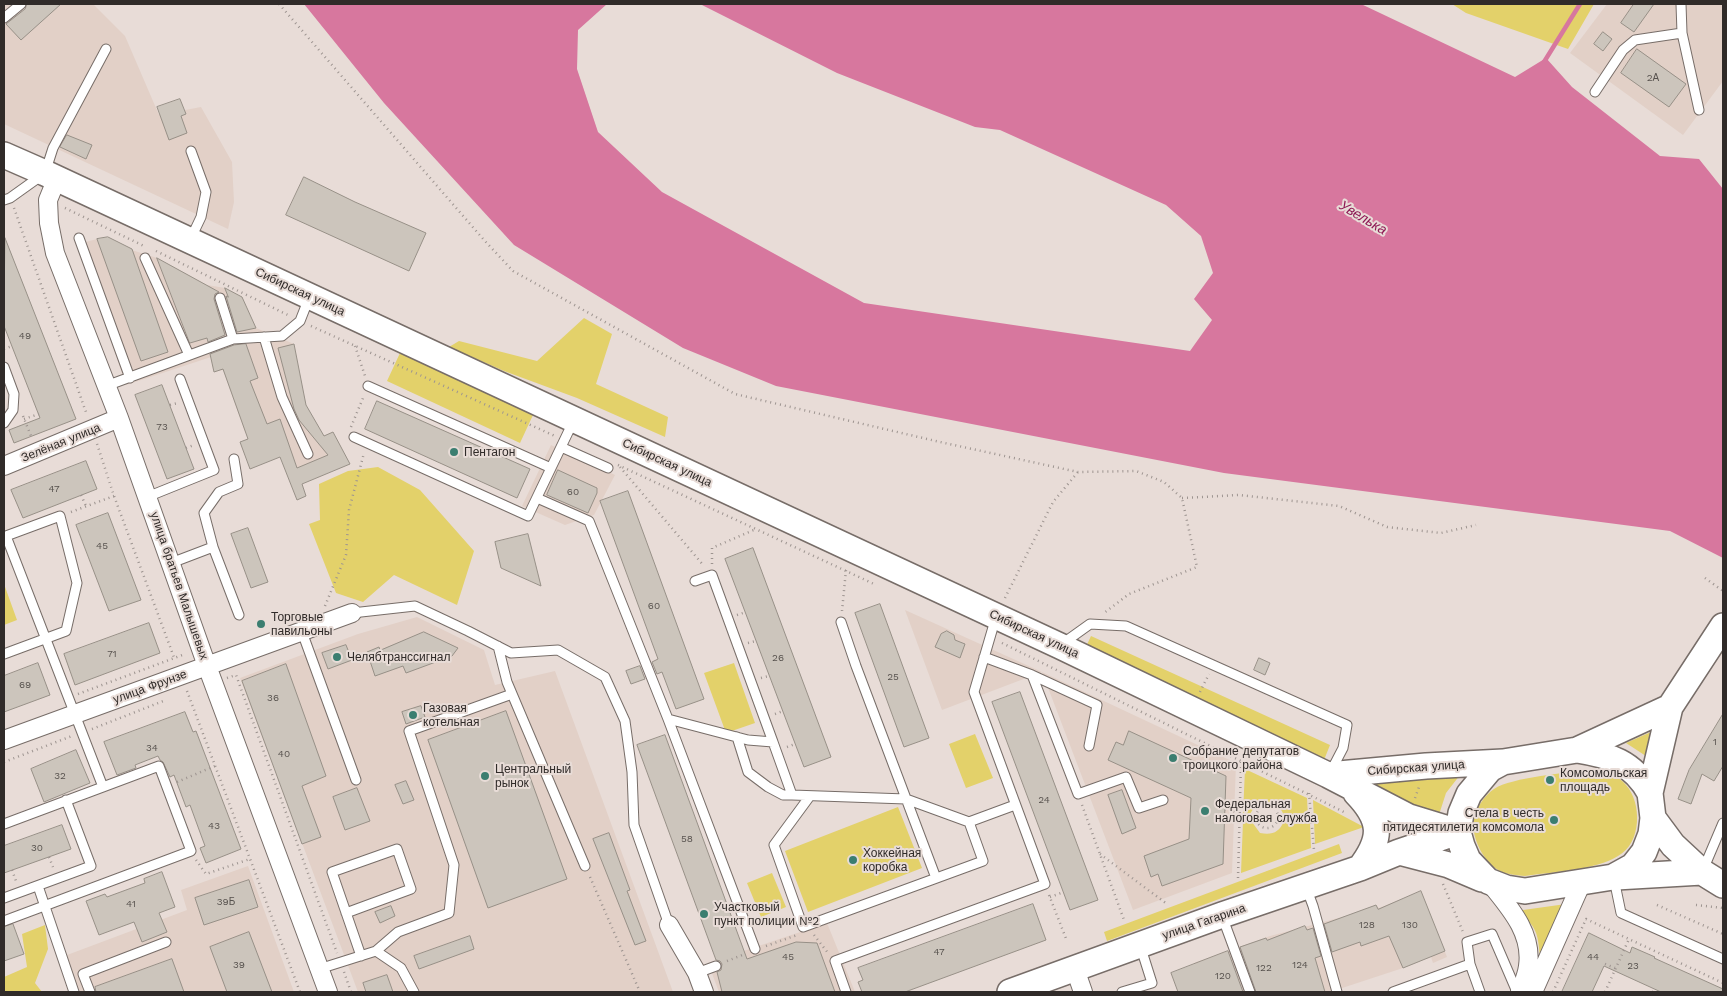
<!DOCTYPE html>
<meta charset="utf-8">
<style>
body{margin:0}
#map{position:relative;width:1727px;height:996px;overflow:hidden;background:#e8dcd7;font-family:"Work Sans",sans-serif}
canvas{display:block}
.frame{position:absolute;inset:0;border:5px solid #302b29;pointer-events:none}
</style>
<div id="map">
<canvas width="1727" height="996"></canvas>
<div class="frame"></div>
</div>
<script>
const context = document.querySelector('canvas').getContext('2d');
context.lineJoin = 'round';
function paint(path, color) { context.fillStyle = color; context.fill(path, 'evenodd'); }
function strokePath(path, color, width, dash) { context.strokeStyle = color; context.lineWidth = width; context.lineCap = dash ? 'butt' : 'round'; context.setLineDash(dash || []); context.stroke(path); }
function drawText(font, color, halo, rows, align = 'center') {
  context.font = font + ' "Work Sans",sans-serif'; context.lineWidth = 4; context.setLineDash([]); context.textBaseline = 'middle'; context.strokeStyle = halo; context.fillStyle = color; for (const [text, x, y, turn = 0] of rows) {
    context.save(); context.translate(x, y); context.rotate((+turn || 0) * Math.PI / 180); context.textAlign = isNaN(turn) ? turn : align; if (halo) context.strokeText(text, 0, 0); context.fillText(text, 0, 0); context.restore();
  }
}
paint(new Path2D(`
 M 4,4 L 93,4 L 125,36 L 159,115 L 201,107 L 232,162 L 234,202 L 228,229 L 4,124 Z
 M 1607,4 L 1723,4 L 1723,81 L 1683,135 L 1570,53 Z
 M 97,239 L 157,258 L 207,285 L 225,288 L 242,297 L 256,328 L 294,344 L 306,405 L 324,436 L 333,432 L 350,464 L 292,487 L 268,424 L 245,432 L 223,370 L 214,372 L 211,357 L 126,385 L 78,244 Z
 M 551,445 L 615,475 L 594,515 L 565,525 L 522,506 Z
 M 905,610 L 1042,672 L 1236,763 L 1232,873 L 1133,910 L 1042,672 L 942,710 Z
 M 417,617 L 484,650 L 495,685 L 555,671 L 673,992 L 358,992 L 240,678 L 358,634 Z
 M 248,866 L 294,992 L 79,992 L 67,955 L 187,910 L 181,890 Z
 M 1421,891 L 1447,957 L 1433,963 L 1431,957 L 1403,968 L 1330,992 L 1204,992 L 1194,963 L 1270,936 L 1346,916 L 1376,905 L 1379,908 Z
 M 827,923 L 855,992 L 719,992 L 708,963 Z`), '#e2d0c7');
paint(new Path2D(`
 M 1452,4 L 1594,4 L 1568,49 L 1466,13 Z
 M 584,318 L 612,334 L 596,384 L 668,417 L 665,437 L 577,398 L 504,371 L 449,347 L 459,341 L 537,361 Z
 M 400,353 L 533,415 L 520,443 L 387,381 Z
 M 378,467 L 420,490 L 474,551 L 457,605 L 394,575 L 363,602 L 336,593 L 309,524 L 320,520 L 319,484 L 348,471 Z
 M 4,584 L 17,620 L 4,625 Z
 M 1091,636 L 1330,745 L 1324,760 L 1084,651 Z
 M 734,663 L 755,723 L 726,733 L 704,673 Z
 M 1651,732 L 1649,758 L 1626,743 Z
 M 975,734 L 993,778 L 966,788 L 949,744 Z
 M 1467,766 L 1446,793 L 1436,824 L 1352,784 Z
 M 1245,769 L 1307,798 L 1308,817 L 1284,815 L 1280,808 L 1271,802 C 1260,802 1255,805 1250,814 L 1243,814 Z
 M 1592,769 C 1604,770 1618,775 1626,785 C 1642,803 1642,843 1618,856 C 1596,870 1552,872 1525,876 C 1517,875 1510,875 1502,872 C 1484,864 1470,837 1474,817 C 1477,807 1485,795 1494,789 C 1512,777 1568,773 1592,769 Z
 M 1313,800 L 1364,827 L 1315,844 Z
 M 898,807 L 922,868 L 808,912 L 785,851 Z
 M 1243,821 L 1252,822 L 1260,833 C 1272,835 1279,833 1284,821 L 1310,823 L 1311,848 L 1241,873 Z
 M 1339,844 L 1342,853 L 1107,941 L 1104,932 Z
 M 772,873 L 786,907 L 761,917 L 747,883 Z
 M 1566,904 L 1540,958 C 1538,933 1537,926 1516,911 Z
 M 45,925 L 48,949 L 35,983 L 42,992 L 4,992 L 4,977 L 27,967 L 22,934 Z`), '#e3d16a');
paint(new Path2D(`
 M 304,4 L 607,4 L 578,30 L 577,69 L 598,132 L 662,192 L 864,303 L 1190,351 L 1212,320 L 1194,299 L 1213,273 L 1201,236 L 1166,205 L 1000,130 L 975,127 L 837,73 L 700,4 L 1361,4 L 1515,77 L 1546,58 L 1572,87 L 1660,156 L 1699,159 L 1723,189 L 1723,558 L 1670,531 L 1224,473 L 776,386 L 683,348 L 514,245 L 384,103 Z`), '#d7779e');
strokePath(new Path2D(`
 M 1544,62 L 1580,4`), '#d7779e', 4.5);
const building = new Path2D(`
 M 27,4 L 61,4 L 21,40 L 6,24 L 25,9 Z
 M 1634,4 L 1654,4 L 1634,32 L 1621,23 Z
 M 1603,32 L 1612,39 L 1603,51 L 1594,44 Z
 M 1637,49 L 1686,84 L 1669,107 L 1621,73 Z
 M 180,99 L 186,114 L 181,116 L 187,133 L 169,140 L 157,107 Z
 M 67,135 L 92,145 L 86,159 L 60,147 Z
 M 304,177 L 355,202 L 426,233 L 409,271 L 286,215 Z
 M 108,237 L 132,249 L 168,352 L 141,361 L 97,239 Z
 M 5,238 L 76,419 L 14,443 L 9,430 L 40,418 L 4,326 Z
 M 157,258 L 219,292 L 215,294 L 214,299 L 225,335 L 208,342 L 207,338 L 190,343 Z
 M 225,288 L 242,297 L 256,328 L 237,332 L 226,296 L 228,297 Z
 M 246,344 L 258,378 L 250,381 L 267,424 L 280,419 L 297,468 L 328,455 L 299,420 L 294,409 L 278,348 L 294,344 L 306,405 L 324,436 L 333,432 L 350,464 L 302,484 L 306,496 L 297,500 L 280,457 L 250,469 L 240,442 L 248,439 L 223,369 L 214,372 L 210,354 L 234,345 Z
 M 162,385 L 194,469 L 167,479 L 135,395 Z
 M 377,401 L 530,469 L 517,498 L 365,429 Z
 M 86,461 L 97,489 L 23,518 L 11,490 Z
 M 558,470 L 597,488 L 597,493 L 588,513 L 547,495 Z
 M 628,491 L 704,699 L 676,709 L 662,672 L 657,674 L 652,662 L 658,659 L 600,501 Z
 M 108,513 L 141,600 L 109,611 L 76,525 Z
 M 248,528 L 268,582 L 251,588 L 231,534 Z
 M 528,534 L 541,586 L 501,568 L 495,542 Z
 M 753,548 L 831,757 L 804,767 L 725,559 Z
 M 880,604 L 929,738 L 904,747 L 855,613 Z
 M 149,623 L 160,653 L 75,685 L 64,654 Z
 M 947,631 L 954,635 L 955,640 L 965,644 L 960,658 L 935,647 L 941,634 Z
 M 424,632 L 458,648 L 452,656 L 406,673 L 403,666 L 375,676 L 367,652 L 379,647 L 380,650 Z
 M 346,645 L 352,660 L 328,669 L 322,653 Z
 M 1259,658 L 1270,663 L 1265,675 L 1254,670 Z
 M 38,663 L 50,695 L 4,712 L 4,676 Z
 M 286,664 L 326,776 L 302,786 L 321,837 L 302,844 L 242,681 Z
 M 640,666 L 645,679 L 631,684 L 626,671 Z
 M 1020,692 L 1098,900 L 1070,910 L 992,702 Z
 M 421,706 L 425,717 L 406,724 L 402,712 Z
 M 506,711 L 567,879 L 488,908 L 428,740 Z
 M 185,712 L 193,732 L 196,731 L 241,849 L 206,863 L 200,848 L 205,846 L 190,805 L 186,807 L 174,775 L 170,777 L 163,762 L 160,760 L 158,756 L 135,765 L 136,768 L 117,775 L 104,742 Z
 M 1723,714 L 1723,766 L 1714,781 L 1702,774 L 1691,804 L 1678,799 L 1689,770 Z
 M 1129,731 L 1226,776 L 1223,864 L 1162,886 L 1158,874 L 1151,877 L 1144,856 L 1189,839 L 1191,798 L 1108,760 L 1116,742 L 1123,745 Z
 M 665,735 L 747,959 L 796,942 L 817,943 L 835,992 L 722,992 L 717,972 L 721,970 L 722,964 L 720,961 L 716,960 L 637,745 Z
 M 76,750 L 90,783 L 44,802 L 31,769 Z
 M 406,781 L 414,800 L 403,804 L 395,785 Z
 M 357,788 L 370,821 L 345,830 L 333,797 Z
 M 1122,790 L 1136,828 L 1122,834 L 1108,795 Z
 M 62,825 L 71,849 L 4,873 L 4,846 Z
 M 609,833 L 630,890 L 627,891 L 646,941 L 635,945 L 593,839 Z
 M 162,872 L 175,907 L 159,913 L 167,932 L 142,942 L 134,922 L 99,935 L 86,901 L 105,894 L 107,897 L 145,883 L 144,879 Z
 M 249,880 L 258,907 L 204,925 L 195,898 Z
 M 1421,891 L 1445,951 L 1403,968 L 1389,936 L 1361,946 L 1360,942 L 1332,952 L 1324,924 L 1376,905 L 1378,909 Z
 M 1033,904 L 1046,940 L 905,992 L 862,992 L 858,982 L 863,980 L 858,968 Z
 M 391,906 L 395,916 L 380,923 L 375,912 Z
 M 13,924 L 24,954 L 4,961 L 4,927 Z
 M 1305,926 L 1307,930 L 1313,928 L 1321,956 L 1315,958 L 1325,992 L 1256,992 L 1240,947 L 1266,938 L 1267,940 Z
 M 249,932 L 272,992 L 227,992 L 210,947 Z
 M 1589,933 L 1630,953 L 1632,947 L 1655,957 L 1654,958 L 1723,989 L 1723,992 L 1661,992 L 1604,966 L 1592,992 L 1562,992 Z
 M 470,936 L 474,949 L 419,969 L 414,956 Z
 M 1228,951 L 1243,992 L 1178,992 L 1171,973 Z
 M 172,959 L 184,992 L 96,992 L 95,987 Z
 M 387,975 L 393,992 L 366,992 L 363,983 Z`);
paint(building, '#ccc5bc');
strokePath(building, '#979087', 1);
const lane = new Path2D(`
 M 1681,4 L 1682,33 L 1699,110
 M 4,18 L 21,4
 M 1595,92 L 1623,50 L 1635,40 L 1682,33
 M 4,200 L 10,198 L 45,173 L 53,148 L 106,49
 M 79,238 L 130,378
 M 191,238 L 201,217 L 206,192 L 191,151
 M 145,258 L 189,355
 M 220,298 L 233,339
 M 264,337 L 282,397 L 308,454
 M 4,367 L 14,394 L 13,410 L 4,423
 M 106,386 L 233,339 L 282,336 L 300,321 L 309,298
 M 368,386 L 551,468
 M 354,437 L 528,516 L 573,422
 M 561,447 L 608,468
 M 147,497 L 214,470 L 180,379
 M 537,498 L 589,521 L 668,719 L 755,949
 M 4,537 L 6,536 L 103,787
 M 213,547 L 204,513 L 219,492 L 238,484 L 234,459
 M 171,563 L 213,547 L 239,615
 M 695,581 L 712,575 L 773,742
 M 352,613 L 415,606 L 468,631 L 511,653 L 558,650 L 605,677 L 625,721 L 632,772 L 634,825 L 669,925
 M 841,622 L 856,666 L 936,878
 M 302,632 L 356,780
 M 1062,644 L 1090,624 L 1126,626 L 1347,725 L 1343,748 L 1331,771
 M 498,646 L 507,682 L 585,866
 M 4,654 L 66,631 L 77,583 L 60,516 L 6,536
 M 984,657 L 1032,675 L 1078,794 L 1126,777 L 1139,808 L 1163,800
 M 1032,675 L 1097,705 L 1089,746
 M 668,719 L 748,740 L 773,742 L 792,795 L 906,799 L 969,822 L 1015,805
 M 737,737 L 748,772 L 768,787 L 783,795 L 792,795
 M 810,796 L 774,845 L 803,927 L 983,861 L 969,822
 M 4,824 L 159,766 L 191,851 L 4,921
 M 1703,870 L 1723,823
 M 1614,879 L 1621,913 L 1723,959
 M 38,886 L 74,992
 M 1306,887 L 1313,906 L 1337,992
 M 4,898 L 91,866 L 66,800
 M 346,913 L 411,889 L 397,849 L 332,872 L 361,956
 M 1222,916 L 1250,992
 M 376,951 L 401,968 L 414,992
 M 319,969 L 376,951 L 398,932 L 449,913 L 454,865 L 409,731 L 512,694
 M 697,973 L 716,966
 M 90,992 L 83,974 L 166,942
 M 846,992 L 835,961 L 1045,884 L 974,692 L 996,617
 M 1122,992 L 1152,983 L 1140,945
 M 1393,992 L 1470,964
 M 1480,992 L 1470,964 L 1467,942 L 1492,934 L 1517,992`);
const street = new Path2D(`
 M 57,178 L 48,200 L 49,223 L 55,253 L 119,418 L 207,666 L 328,992
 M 4,466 L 119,418
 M 4,740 L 352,613
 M 1489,882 C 1508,906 1533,932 1528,966 C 1527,975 1523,984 1520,992
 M 669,925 L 697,973 L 704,992
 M 1075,969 L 1083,992
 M 1533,992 L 1582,882`);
const secondary = new Path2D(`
 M 4,155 L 45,173 L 1060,646 L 1328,775 L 1409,817 L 1458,832
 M 1670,707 L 1577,750 L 1503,762 L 1490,769 L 1469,794 L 1461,813 L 1458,832 L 1462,846 L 1468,860 L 1488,881 L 1506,888 L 1525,891 L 1613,877 L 1633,866 L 1644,852 L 1651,834 L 1653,818 L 1650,793 L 1670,707 L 1723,626
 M 1577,750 C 1609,755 1633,762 1650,793
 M 1328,775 L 1426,766 L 1503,762
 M 1356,793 C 1382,820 1383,838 1360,868
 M 1653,818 L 1673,845 L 1702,872 L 1723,885
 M 1399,852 L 1449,865 L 1482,879
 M 1616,877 L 1702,872
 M 1010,992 L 1222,915 L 1360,868 L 1399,852 L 1458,832`);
strokePath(lane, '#776d68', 11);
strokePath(street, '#776d68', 20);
strokePath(secondary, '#776d68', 28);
strokePath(new Path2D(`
 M 279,4 L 484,240 L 513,271 L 735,394 L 940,442 L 1078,472 L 1136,471 L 1164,482 L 1182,498 L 1197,567 L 1129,594 L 1104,613
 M 14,208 L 87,415
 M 65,208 L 144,246
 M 156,251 L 288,315
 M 311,326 L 555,436
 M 355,346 L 365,376
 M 4,349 L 12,346
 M 170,405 L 178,403
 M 23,416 L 31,436
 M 24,419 L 39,414
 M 351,427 L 363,398
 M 97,444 L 114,496 L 175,660
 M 186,448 L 194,445
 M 618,465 L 874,584
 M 620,467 L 704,566
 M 81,495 L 86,506
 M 1182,498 L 1239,495 L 1339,506 L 1387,527 L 1441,533 L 1476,525
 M 71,512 L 114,496
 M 712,564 L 712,548 L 756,529
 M 1705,578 L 1723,591
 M 1005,598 L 1053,502 L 1078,472
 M 325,606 L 346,555 L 349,510 L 364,453
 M 842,611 L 846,570
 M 737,615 L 746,612
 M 748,643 L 756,641
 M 1002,643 L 1344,812
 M 227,678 L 236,675 L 337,953
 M 761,678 L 769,676
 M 187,691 L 300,992
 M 1200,692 L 1209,674
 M 78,694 L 185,654
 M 775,714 L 783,711
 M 92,729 L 166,700
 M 787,747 L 795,744
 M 4,762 L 72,736
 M 177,782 L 215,766
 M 1309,793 L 1314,850
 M 1415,798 L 1419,787
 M 1082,805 L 1124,920
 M1256 817a11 11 0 1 1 22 0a11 11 0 1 1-22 0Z
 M 1225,809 L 1232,809 L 1239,817 L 1256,818
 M 1278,819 L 1311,819
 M 1100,854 L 1167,904
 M 49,857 L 53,867
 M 196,860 L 206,874 L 250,859
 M 12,870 L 16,881
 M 590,877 L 640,992
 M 1238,878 L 1241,762
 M 1443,884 L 1463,932
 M 1049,895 L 1067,941
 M 1050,897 L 1064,892
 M 1657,905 L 1723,934
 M 1696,905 L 1723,908
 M 814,935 L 828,953
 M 766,946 L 797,935
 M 727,961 L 745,954
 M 1605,964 L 1615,968
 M 344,972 L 351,992
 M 1553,992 L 1586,919 L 1723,983
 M 1605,992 L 1629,939
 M 1653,992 L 1655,989`), '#9d9490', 2.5, [1, 4]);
strokePath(lane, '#fff', 9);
strokePath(street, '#fff', 18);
strokePath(secondary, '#fff', 25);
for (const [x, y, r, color] of [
 [454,452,5,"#3b7e70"],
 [261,624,5,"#3b7e70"],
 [337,657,5,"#3b7e70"],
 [413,715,5,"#3b7e70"],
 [1173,758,5,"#3b7e70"],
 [485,776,5,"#3b7e70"],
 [1550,780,5,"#3b7e70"],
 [1205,811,5,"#3b7e70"],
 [1554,820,5,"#3b7e70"],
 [853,860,5,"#3b7e70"],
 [704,914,5,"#3b7e70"]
]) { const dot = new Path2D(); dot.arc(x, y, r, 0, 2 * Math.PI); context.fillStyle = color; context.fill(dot); strokePath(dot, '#e8dcd7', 2); }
drawText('10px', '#57524e', null, [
 ["2А",1653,78],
 ["49",25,336],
 ["73",162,427],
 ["47",54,489],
 ["60",573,492],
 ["45",102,546],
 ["60",654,606],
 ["71",112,654],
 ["26",778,658],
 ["25",893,677],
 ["69",25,685],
 ["36",273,698],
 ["1",1715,742],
 ["34",152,748],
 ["40",284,754],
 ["32",60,776],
 ["24",1044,800],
 ["43",214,826],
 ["58",687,839],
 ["30",37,848],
 ["39Б",226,902],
 ["41",131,904],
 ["128",1367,925],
 ["130",1410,925],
 ["47",939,952],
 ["45",788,957],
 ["44",1593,957],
 ["39",239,965],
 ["124",1300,965],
 ["23",1633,966],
 ["122",1264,968],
 ["120",1223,976]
]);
drawText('12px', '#302b29', '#e8dcd7', [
 ["Сибирская улица",300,292,25],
 ["Зелёная улица",61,443,-22],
 ["Сибирская улица",667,463,25],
 ["улица братьев Малышевых",179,586,71],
 ["Сибирская улица",1034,634,25],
 ["улица Фрунзе",150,687,-20],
 ["Сибирская улица",1416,768,-4],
 ["улица Гагарина",1204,922,-19]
]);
drawText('12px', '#302b29', '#e8dcd7', [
 ["Пентагон",464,452],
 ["Торговые",271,617],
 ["павильоны",271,631],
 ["Челябтранссигнал",347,657],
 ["Газовая",423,708],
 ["котельная",423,722],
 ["Собрание депутатов",1183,751],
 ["троицкого района",1183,765],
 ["Центральный",495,769],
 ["рынок",495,783],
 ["Комсомольская",1560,773],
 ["площадь",1560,787],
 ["Федеральная",1215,804],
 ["налоговая служба",1215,818],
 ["Стела в честь",1544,813,"right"],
 ["пятидесятилетия комсомола",1544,827,"right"],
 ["Хоккейная",863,853],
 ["коробка",863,867],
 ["Участковый",714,907],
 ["пункт полиции №2",714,921]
], 'left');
drawText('italic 14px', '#8e1a55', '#e8dcd7', [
 ["Увелька",1363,218,31]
]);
</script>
